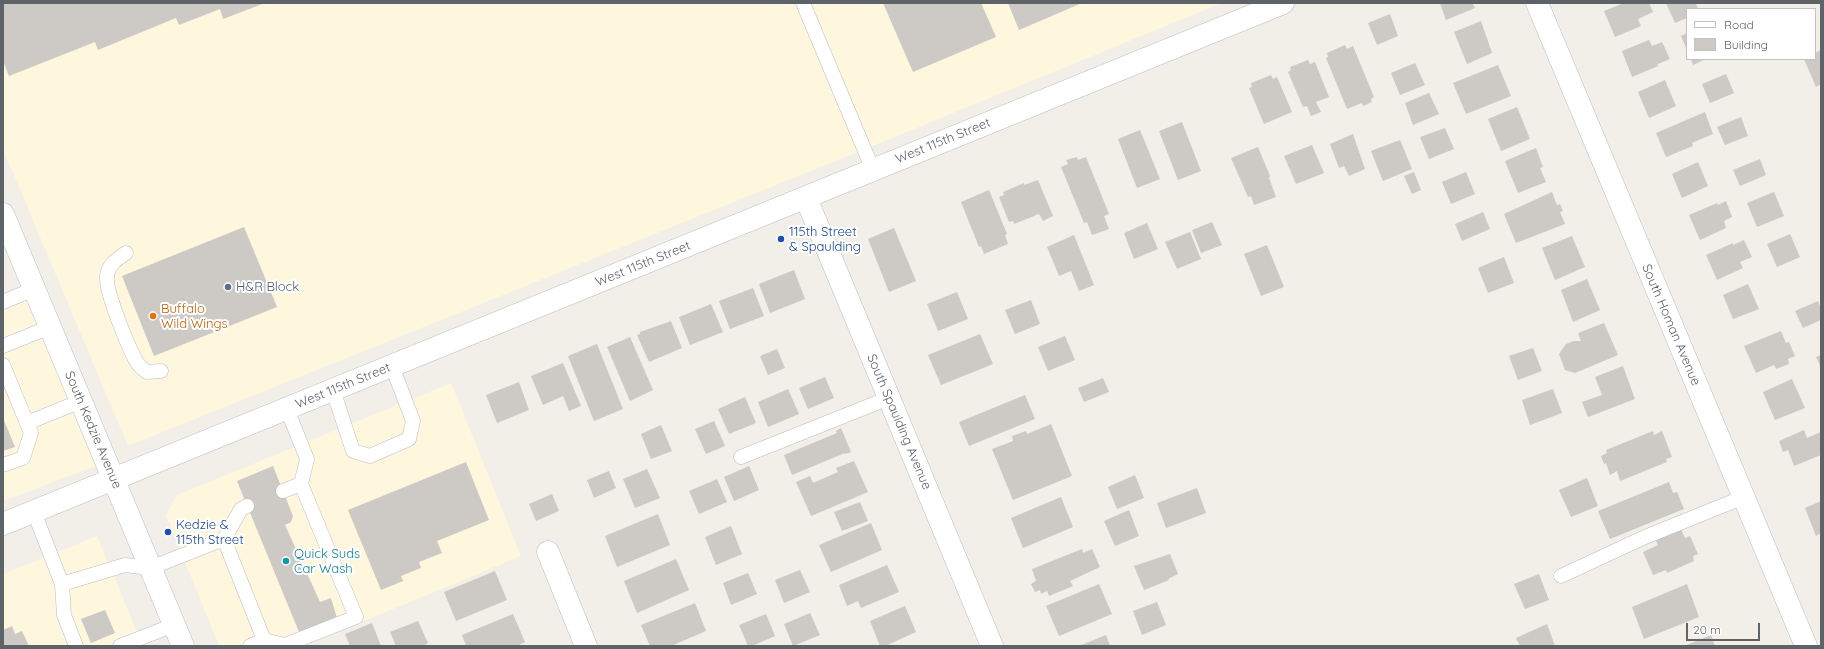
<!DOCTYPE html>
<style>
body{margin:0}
#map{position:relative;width:1824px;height:649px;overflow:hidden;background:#f1efe7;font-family:Quicksand,sans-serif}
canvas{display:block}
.frame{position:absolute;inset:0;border:4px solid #5e6368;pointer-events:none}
.legend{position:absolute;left:1686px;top:8px;width:130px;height:52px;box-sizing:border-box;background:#fff;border:1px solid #bfc1c3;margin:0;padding:5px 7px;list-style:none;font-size:12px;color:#5e6368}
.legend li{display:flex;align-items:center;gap:8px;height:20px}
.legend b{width:20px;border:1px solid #bfc1c3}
.scale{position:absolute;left:1686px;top:623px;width:74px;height:18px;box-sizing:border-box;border:2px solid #5e6368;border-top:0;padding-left:5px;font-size:12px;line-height:14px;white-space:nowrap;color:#5e6368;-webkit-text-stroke:3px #fff;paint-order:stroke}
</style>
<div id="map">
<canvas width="1824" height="649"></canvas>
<div class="frame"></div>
<ul class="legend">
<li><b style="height:5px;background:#fff"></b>Road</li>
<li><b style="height:11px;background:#cdc9c4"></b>Building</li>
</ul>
<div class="scale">20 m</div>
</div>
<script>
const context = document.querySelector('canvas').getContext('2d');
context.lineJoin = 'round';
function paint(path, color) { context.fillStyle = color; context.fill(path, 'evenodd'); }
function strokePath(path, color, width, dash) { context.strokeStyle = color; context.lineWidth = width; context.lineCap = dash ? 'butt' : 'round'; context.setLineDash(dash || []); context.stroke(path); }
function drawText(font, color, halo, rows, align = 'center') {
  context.font = font + ' Quicksand,sans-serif'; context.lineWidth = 4; context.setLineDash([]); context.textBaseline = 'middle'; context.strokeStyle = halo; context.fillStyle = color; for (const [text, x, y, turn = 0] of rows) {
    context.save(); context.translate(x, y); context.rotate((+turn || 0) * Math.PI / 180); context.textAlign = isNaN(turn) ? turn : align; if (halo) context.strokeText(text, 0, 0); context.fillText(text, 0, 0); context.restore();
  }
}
paint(new Path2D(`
 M 3,3 L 1222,3 L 826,165 L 128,446 L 3,149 Z
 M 25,286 L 96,466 L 3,501 L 3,295 Z
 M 451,383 L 521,556 L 304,646 L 219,646 L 166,515 L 177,495 Z
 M 97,536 L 143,646 L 3,646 L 3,574 Z`), '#fff6de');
paint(new Path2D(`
 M 3,3 L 265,3 L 223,19 L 220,9 L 179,25 L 176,18 L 98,50 L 95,42 L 9,76 L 3,61 Z
 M 883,3 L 981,3 L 996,37 L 913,72 Z
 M 1008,3 L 1082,3 L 1019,30 Z
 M 1440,3 L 1472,3 L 1475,8 L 1446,20 Z
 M 1624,3 L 1649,3 L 1653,12 L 1638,19 L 1641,26 L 1615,37 L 1604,11 Z
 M 1666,3 L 1696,3 L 1698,9 L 1687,9 L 1687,18 L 1675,23 Z
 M 1390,14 L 1398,36 L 1377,45 L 1368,23 Z
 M 1481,21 L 1492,53 L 1467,64 L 1454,32 Z
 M 1687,33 L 1687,50 L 1681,36 Z
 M 1649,40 L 1652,46 L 1662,42 L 1670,59 L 1658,64 L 1658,66 L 1632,77 L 1622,51 Z
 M 1345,45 L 1347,49 L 1353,46 L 1374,97 L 1371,99 L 1372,102 L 1363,106 L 1362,103 L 1347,109 L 1326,58 L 1328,57 L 1327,53 Z
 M 1821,50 L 1821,84 L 1816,87 L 1804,59 L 1815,59 L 1815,53 Z
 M 1691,59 L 1706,59 L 1693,65 Z
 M 1308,60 L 1310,64 L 1315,62 L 1329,97 L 1316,102 L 1321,112 L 1311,116 L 1307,106 L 1303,107 L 1288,72 L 1291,70 L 1290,67 Z
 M 1415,63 L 1425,85 L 1400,95 L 1391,73 Z
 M 1498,65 L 1511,96 L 1466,114 L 1453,83 Z
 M 1726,74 L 1734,93 L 1710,103 L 1702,84 Z
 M 1271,75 L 1273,79 L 1277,77 L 1292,112 L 1264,124 L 1249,88 L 1252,87 L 1251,83 Z
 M 1665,80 L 1676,106 L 1649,118 L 1638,92 Z
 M 1429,93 L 1439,114 L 1413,125 L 1405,103 Z
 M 1517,107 L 1530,139 L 1501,151 L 1488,119 Z
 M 1705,112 L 1713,134 L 1692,143 L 1693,146 L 1666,157 L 1656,133 Z
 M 1741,117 L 1748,136 L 1725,145 L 1717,127 Z
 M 1182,122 L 1201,171 L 1178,180 L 1159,131 Z
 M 1445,128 L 1454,149 L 1429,159 L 1420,137 Z
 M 1140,130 L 1160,179 L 1137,188 L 1118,139 Z
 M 1353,134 L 1365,169 L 1349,176 L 1344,166 L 1339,168 L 1330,144 Z
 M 1400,140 L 1412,169 L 1383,181 L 1371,151 Z
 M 1312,145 L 1324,173 L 1296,184 L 1284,156 Z
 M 1258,147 L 1270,176 L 1269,178 L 1276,197 L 1254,205 L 1251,196 L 1248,197 L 1231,158 Z
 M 1536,148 L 1543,167 L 1540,168 L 1546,182 L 1518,193 L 1505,161 Z
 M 1077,157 L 1078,160 L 1086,157 L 1109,214 L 1104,216 L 1109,229 L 1092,235 L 1087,222 L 1084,223 L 1061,167 L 1068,164 L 1066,160 Z
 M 1760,159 L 1766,175 L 1740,186 L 1733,170 Z
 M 1698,162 L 1708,186 L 1682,198 L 1672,174 Z
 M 1414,172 L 1421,190 L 1412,194 L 1404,176 Z
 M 1466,172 L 1475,194 L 1451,204 L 1442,182 Z
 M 1038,180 L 1053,216 L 1043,221 L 1039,214 L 1014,224 L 1013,221 L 1009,222 L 999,197 L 1004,195 L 1003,192 L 1024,183 L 1024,185 Z
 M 989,190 L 1007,234 L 1005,235 L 1008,244 L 984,254 L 981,246 L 979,247 L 961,202 Z
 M 1552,192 L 1557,205 L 1560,204 L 1563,211 L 1560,212 L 1565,224 L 1516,243 L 1504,214 Z
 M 1774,192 L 1784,216 L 1757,227 L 1747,203 Z
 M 1726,201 L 1732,217 L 1724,221 L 1726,228 L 1700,240 L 1689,215 L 1717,203 L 1718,205 Z
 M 1483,212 L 1490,229 L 1462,241 L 1455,224 Z
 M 1212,222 L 1222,245 L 1201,253 L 1192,230 Z
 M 1147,223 L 1158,249 L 1134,259 L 1124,233 Z
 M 244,227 L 277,307 L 154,356 L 122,276 Z
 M 894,228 L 916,281 L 889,292 L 868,239 Z
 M 1190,232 L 1201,259 L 1177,269 L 1165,242 Z
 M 1790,234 L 1800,257 L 1777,267 L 1767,244 Z
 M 1074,235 L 1094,285 L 1079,291 L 1071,271 L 1059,276 L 1047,247 Z
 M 1572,236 L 1585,267 L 1555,280 L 1542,248 Z
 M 1744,240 L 1752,257 L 1740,262 L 1743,268 L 1717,280 L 1706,255 L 1733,243 L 1733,245 Z
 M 1267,245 L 1284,287 L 1261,296 L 1244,254 Z
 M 1504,257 L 1514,283 L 1488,293 L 1478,268 Z
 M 794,270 L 805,299 L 770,313 L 759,284 Z
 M 1587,279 L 1600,310 L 1573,322 L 1561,290 Z
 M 1748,284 L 1759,309 L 1733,319 L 1723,295 Z
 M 753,288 L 764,316 L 730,329 L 719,301 Z
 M 957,292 L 968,319 L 938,331 L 927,304 Z
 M 1031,300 L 1040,324 L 1015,334 L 1005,310 Z
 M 1818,301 L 1821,309 L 1821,320 L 1803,328 L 1795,311 Z
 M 711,304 L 723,332 L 690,345 L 679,317 Z
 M 671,321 L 682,348 L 649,362 L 637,335 L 640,334 L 640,332 Z
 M 1604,323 L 1618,355 L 1575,373 L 1565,370 L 1559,354 L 1566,344 L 1574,341 L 1581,341 L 1578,333 Z
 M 1781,331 L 1786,343 L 1789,342 L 1795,356 L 1788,359 L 1789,364 L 1776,369 L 1774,365 L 1756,373 L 1744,346 Z
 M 980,334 L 993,364 L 941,385 L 928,355 Z
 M 1065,336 L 1075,360 L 1048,371 L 1038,347 Z
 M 630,337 L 653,390 L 630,401 L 607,347 Z
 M 597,344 L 623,409 L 594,421 L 568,356 Z
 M 1533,348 L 1542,371 L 1518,380 L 1509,356 Z
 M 777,349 L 785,368 L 768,375 L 760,356 Z
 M 1821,355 L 1821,368 L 1816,357 Z
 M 563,363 L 581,406 L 569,411 L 563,396 L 543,405 L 531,376 Z
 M 1623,366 L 1635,399 L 1588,417 L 1582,402 L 1602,395 L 1595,377 Z
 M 825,377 L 834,398 L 808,409 L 799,388 Z
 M 1103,378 L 1109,392 L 1084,402 L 1078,388 Z
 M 1792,379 L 1805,408 L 1775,420 L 1763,392 Z
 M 519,382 L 529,410 L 497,423 L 486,395 Z
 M 788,389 L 799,414 L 768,427 L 758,402 Z
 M 1553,389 L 1562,413 L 1530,425 L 1522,400 Z
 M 1025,395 L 1035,419 L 969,446 L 959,422 Z
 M 745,397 L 756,423 L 729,434 L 718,409 Z
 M 3,418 L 15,447 L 3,451 Z
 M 714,421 L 725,446 L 706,454 L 695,429 Z
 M 1051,424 L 1072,476 L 1013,500 L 992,449 L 1013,441 L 1012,436 L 1026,431 L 1027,434 Z
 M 661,425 L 672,451 L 651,459 L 641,434 Z
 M 841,428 L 851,452 L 845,454 L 845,453 L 792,475 L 784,455 L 837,433 L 836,431 Z
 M 1804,430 L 1807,438 L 1821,432 L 1821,455 L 1794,466 L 1788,450 L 1783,452 L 1779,441 Z
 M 1653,431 L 1654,435 L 1662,431 L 1672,457 L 1666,459 L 1667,462 L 1620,481 L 1617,471 L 1610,475 L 1606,463 L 1604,464 L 1601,456 L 1607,453 L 1606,450 Z
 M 854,461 L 868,492 L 811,516 L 796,482 L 810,476 L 813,483 L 838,472 L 836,468 Z
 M 466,462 L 489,520 L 437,541 L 442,553 L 419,562 L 421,568 L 401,576 L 403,581 L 381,590 L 348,510 Z
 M 273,466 L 293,516 L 291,522 L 285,525 L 320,602 L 331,598 L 337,618 L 299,632 L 237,481 Z
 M 749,466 L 759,490 L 734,501 L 724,477 Z
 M 647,469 L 660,498 L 635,508 L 623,479 Z
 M 609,471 L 616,488 L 594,498 L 587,480 Z
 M 1135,475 L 1144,498 L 1117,509 L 1108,487 Z
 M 1587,478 L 1598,506 L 1571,517 L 1559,490 Z
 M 717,479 L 727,502 L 699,514 L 689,491 Z
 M 1669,482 L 1673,493 L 1677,492 L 1684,509 L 1610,539 L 1598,511 Z
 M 1197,488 L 1206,513 L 1166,528 L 1157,503 Z
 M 552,494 L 559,511 L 536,521 L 529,504 Z
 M 1061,497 L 1073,527 L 1023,548 L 1011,518 Z
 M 1821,501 L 1821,533 L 1816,536 L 1805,508 Z
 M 860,502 L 868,521 L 842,531 L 834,512 Z
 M 1129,510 L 1139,536 L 1115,546 L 1104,521 Z
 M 658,514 L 670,545 L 617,567 L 605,536 Z
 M 871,523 L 882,550 L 831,572 L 819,545 Z
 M 731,526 L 742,554 L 716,565 L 705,537 Z
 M 1680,527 L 1685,538 L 1690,536 L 1698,554 L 1693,556 L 1694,561 L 1667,573 L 1666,570 L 1653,575 L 1643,552 L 1658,545 L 1654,537 Z
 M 1082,549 L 1083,553 L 1092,549 L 1100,567 L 1070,581 L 1073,586 L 1049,596 L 1047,591 L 1041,594 L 1040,590 L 1035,592 L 1031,584 L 1036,581 L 1032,569 Z
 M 1170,554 L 1178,574 L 1168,579 L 1169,580 L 1144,590 L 1134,566 Z
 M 676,559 L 689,590 L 637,613 L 624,581 Z
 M 887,565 L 899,592 L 861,608 L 858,601 L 847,606 L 839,585 Z
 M 800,570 L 810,592 L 784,603 L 775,580 Z
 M 495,571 L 507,600 L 456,621 L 444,592 Z
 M 748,573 L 757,594 L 731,605 L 723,583 Z
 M 1539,574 L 1549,600 L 1525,609 L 1514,584 Z
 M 1099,584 L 1112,614 L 1059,636 L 1046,606 Z
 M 1687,584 L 1699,617 L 1644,639 L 1632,607 Z
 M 1157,602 L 1166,625 L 1142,635 L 1133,611 Z
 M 695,603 L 706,631 L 671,646 L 650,646 L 641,625 Z
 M 905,606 L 916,632 L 885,646 L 880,646 L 870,621 Z
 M 105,610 L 115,633 L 91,643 L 81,619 Z
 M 810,613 L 820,635 L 793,646 L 784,624 Z
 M 513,614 L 525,642 L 517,646 L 466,646 L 462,635 Z
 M 766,614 L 775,636 L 752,646 L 748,646 L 739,625 Z
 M 418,621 L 428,643 L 422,646 L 396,646 L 390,632 Z
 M 372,623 L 381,646 L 350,646 L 345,634 Z
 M 1547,624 L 1555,646 L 1520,646 L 1516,638 Z
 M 12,626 L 15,634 L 22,631 L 29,646 L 3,646 L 3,630 Z
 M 1106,635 L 1110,646 L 1079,646 Z
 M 1711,635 L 1715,646 L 1684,646 Z`), '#cdc9c4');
const service = new Path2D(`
 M 803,3 L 873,170
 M 126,253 C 117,259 108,265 107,276 C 105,291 128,346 136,361 C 139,366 142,369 147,372 L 161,371
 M 3,302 L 34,289
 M 3,346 L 50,327
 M 3,365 L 31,433 L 23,458 L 3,465
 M 333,390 L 353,451 L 370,456 L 409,439 L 413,421 L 392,366
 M 27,423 L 81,401
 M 741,457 L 889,398
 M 283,491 L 301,484
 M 34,512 L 62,584 L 64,615 L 76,646
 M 224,539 L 264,640
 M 1561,576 L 1645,537 L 1744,497
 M 62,584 L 125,565 L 150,568 L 224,539 L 241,509 L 247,506
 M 120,646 L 174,625
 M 250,646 L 264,640 L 285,645 L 356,617 L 301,484 L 307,459 L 287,409`);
const minor = new Path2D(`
 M 1537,3 L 1806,646
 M 806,198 L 992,646
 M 548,552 L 586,646`);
const tertiary = new Path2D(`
 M 3,524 L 1283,3`);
const secondary = new Path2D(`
 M 3,214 L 183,646`);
strokePath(service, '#b9bdc1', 15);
strokePath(minor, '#b9bdc1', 23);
strokePath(tertiary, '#b9bdc1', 23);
strokePath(secondary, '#babec3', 23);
strokePath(service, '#fff', 14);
strokePath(minor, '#fff', 22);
strokePath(tertiary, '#fff', 22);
strokePath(secondary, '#fff', 22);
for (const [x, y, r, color] of [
 [781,239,4,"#1a4fb4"],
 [228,287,4,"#5c6f8a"],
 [153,316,4,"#e8710a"],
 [168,532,4,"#1a4fb4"],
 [286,561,4,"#0f9aa8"]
]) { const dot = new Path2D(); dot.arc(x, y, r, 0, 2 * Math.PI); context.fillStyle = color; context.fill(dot); strokePath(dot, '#fff', 1.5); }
drawText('13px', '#5e6368', '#fff', [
 ["West 115th Street",943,141,-22],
 ["West 115th Street",643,264,-22],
 ["South Homan Avenue",1671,325,67],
 ["West 115th Street",343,386,-22],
 ["South Spaulding Avenue",899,422,67],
 ["South Kedzie Avenue",93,430,67]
]);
drawText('13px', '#164399', '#fff', [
 ["115th Street",789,232],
 ["& Spaulding",789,247],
 ["Kedzie &",176,525],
 ["115th Street",176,540]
], 'left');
drawText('13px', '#4e5e75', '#fff', [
 ["H&R Block",236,287]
], 'left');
drawText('13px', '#c56008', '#fff', [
 ["Buffalo",161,309],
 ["Wild Wings",161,324]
], 'left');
drawText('13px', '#0d838f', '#fff', [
 ["Quick Suds",294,554],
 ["Car Wash",294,569]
], 'left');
</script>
